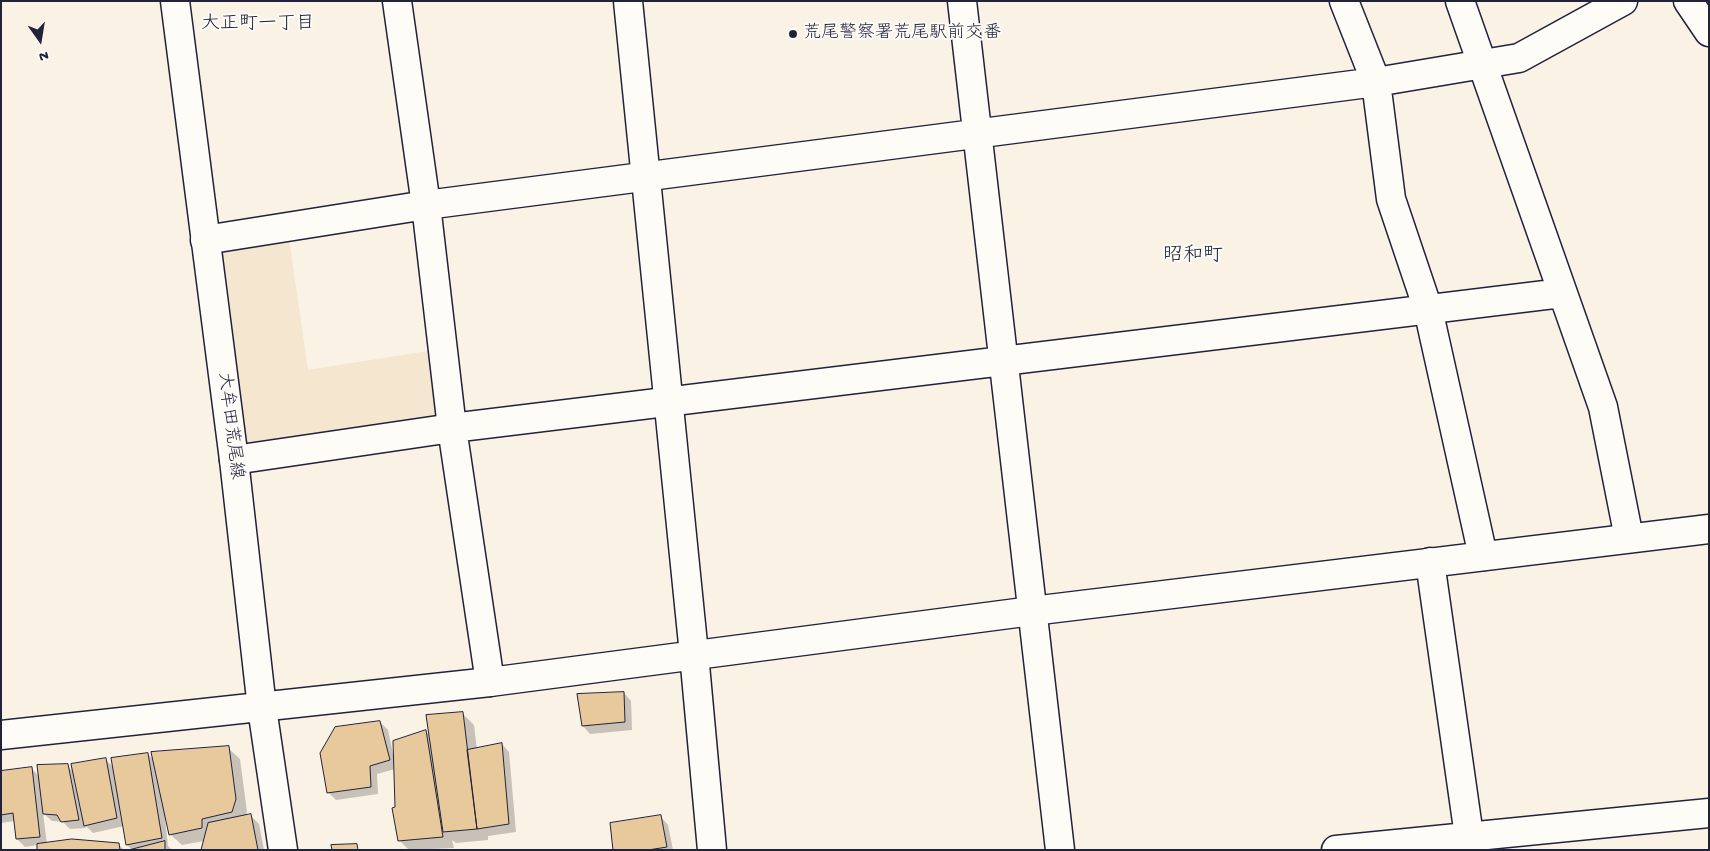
<!DOCTYPE html>
<meta charset="utf-8">
<style>
body{margin:0}
#map{position:relative;width:1710px;height:851px;overflow:hidden;background:#f9f2e5;font-family:"Gochi Hand",sans-serif}
canvas{display:block}
.frame{position:absolute;inset:0;border:2px solid #22223b;pointer-events:none}
.north{position:absolute;left:15px;top:15px;width:50px;height:50px;-webkit-text-stroke:4px #fdfcf7;paint-order:stroke;rotate:167deg;font-size:14px;font-weight:700;line-height:20px;text-align:center;color:#22223b}
.north::after{content:'';display:block;margin:auto;width:18px;height:22px;background:#22223b;clip-path:polygon(50% 0,100% 100%,50% 72%,0 100%)}
</style>
<div id="map">
<canvas width="1710" height="851"></canvas>
<div class="frame"></div>
<div class="north">N</div>
</div>
<script>
const context = document.querySelector('canvas').getContext('2d');
context.lineJoin = 'round';
function paint(path, color) { context.fillStyle = color; context.fill(path, 'evenodd'); }
function strokePath(path, color, width, dash) { context.strokeStyle = color; context.lineWidth = width; context.lineCap = dash ? 'butt' : 'round'; context.setLineDash(dash || []); context.stroke(path); }
function drawText(font, color, halo, rows, align = 'center') {
  context.font = font + ' "Gochi Hand","Klee One",sans-serif'; context.lineWidth = 4; context.setLineDash([]); context.textBaseline = 'middle'; context.strokeStyle = halo; context.fillStyle = color; for (const [text, x, y, turn = 0] of rows) {
    context.save(); context.translate(x, y); context.rotate((+turn || 0) * Math.PI / 180); context.textAlign = isNaN(turn) ? turn : align; if (halo) context.strokeText(text, 0, 0); context.fillText(text, 0, 0); context.restore();
  }
}
paint(new Path2D(`
 M 289,239 L 308,370 L 428,351 L 438,421 L 241,451 L 216,249 Z`), '#f4e6cf');
paint(new Path2D(`
 M 624,693 L 631,701 L 632,730 L 590,734 L 583,726 Z
 M 462,713 L 474,725 L 477,750 L 502,744 L 509,752 L 516,832 L 488,836 L 488,840 L 456,843 L 452,840 L 454,848 L 409,850 L 399,840 L 395,769 L 377,774 L 378,794 L 336,800 L 328,792 L 380,722 L 388,730 L 393,754 L 425,731 L 431,736 Z
 M 228,748 L 240,759 L 247,812 L 245,817 L 251,816 L 259,824 L 264,850 L 202,850 L 204,841 L 182,845 L 170,834 L 167,819 L 165,819 L 168,846 L 172,850 L 132,850 L 127,845 L 124,826 L 93,833 L 85,825 L 86,828 L 70,829 L 63,822 L 52,821 L 43,813 L 47,844 L 118,844 L 124,850 L 39,850 L 38,845 L 25,847 L 17,839 L 15,821 L 1,823 L 1,772 L 31,768 L 40,777 L 67,766 L 74,772 L 106,760 L 114,768 L 148,754 L 154,761 Z
 M 661,817 L 668,825 L 673,850 L 614,850 Z`), '#0003');
const building = new Path2D(`
 M 624,692 L 625,722 L 582,726 L 577,694 Z
 M 463,712 L 477,829 L 443,832 L 426,715 Z
 M 380,721 L 390,760 L 370,766 L 371,787 L 327,793 L 320,753 L 335,727 Z
 M 426,730 L 443,837 L 398,841 L 392,808 L 395,807 L 393,741 Z
 M 502,743 L 509,824 L 477,829 L 467,750 Z
 M 229,746 L 236,799 L 232,812 L 202,819 L 202,828 L 169,835 L 151,752 Z
 M 148,753 L 162,838 L 126,845 L 111,758 Z
 M 106,758 L 117,818 L 84,826 L 71,764 Z
 M 68,764 L 79,820 L 61,822 L 57,815 L 43,814 L 37,765 Z
 M 32,767 L 40,837 L 16,839 L 13,813 L 1,815 L 1,771 Z
 M 251,814 L 258,850 L 201,850 L 208,823 Z
 M 661,815 L 667,847 L 648,850 L 613,850 L 610,823 Z
 M 72,839 L 119,843 L 120,850 L 37,850 L 37,844 Z
 M 165,841 L 165,850 L 129,850 Z
 M 357,844 L 358,850 L 332,850 L 331,845 Z`);
paint(building, '#e8c99b');
strokePath(building, '#22223b', 1);
const street = new Path2D(`
 M 397,1 L 426,205 L 452,428 L 490,682
 M 962,1 L 1060,850
 M 1344,1 L 1376,82 L 1391,199 L 1428,309 L 1483,556
 M 1460,1 L 1603,407 L 1629,538
 M 1688,1 L 1709,32
 M 205,240 L 426,205 L 1376,82 L 1519,58 L 1623,1
 M 234,460 L 452,428 L 1562,293
 M 1430,562 L 1471,850
 M 694,654 L 712,850
 M 1336,850 L 1709,813`);
const secondary = new Path2D(`
 M 175,1 L 234,460 L 262,708 L 283,850
 M 628,1 L 694,654
 M 1,735 L 490,682 L 1032,611 L 1709,529`);
strokePath(street, '#22223b', 31);
strokePath(secondary, '#22223b', 31);
strokePath(street, '#fdfcf7', 28);
strokePath(secondary, '#fdfcf7', 28);
for (const [x, y, r, color] of [
 [793,34,5,"#22223b"]
]) { const dot = new Path2D(); dot.arc(x, y, r, 0, 2 * Math.PI); context.fillStyle = color; context.fill(dot); strokePath(dot, '#fdfcf7', 2); }
drawText('18px', '#22223b', '#fdfcf7', [
 ["荒尾警察署荒尾駅前交番",803,34]
], 'left');
drawText('18px', '#22223b', '#fdfcf7', [
 ["大牟田荒尾線",229,426,83]
]);
drawText('19px', '#22223b', '#fdfcf7', [
 ["大正町一丁目",258,25]
]);
drawText('20px', '#22223b', '#fdfcf7', [
 ["昭和町",1193,257]
]);
</script>
